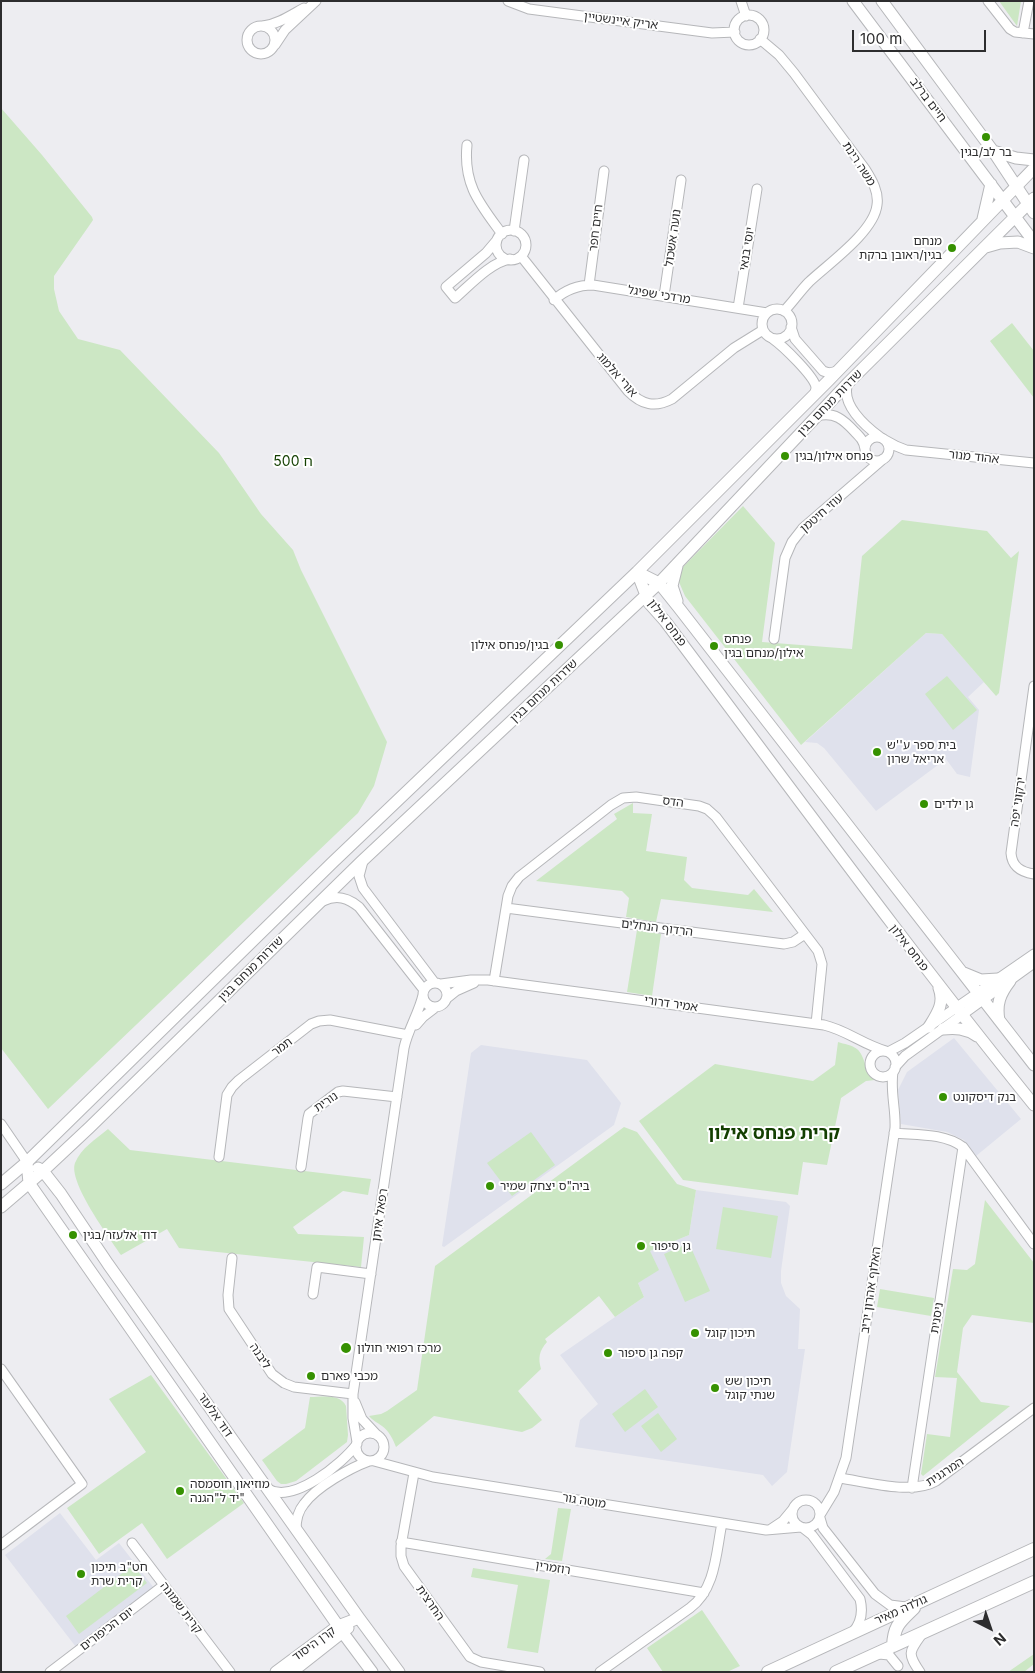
<!DOCTYPE html>
<meta charset="utf-8">
<style>
body{margin:0}
#map{position:relative;width:1035px;height:1673px;overflow:hidden;background:#ededf1;font-family:Inter,sans-serif}
canvas{display:block}
.frame{position:absolute;inset:0;border:2px solid #2d2d2e;pointer-events:none}
.north{position:absolute;left:965px;top:1603px;width:50px;height:50px;-webkit-text-stroke:4px #fff;paint-order:stroke;rotate:139deg;font-size:14px;font-weight:700;line-height:20px;text-align:center;color:#2d2d2e}
.north::after{content:'';display:block;margin:auto;width:18px;height:22px;background:#2d2d2e;clip-path:polygon(50% 0,100% 100%,50% 72%,0 100%)}
.scale{position:absolute;left:852px;top:30px;width:134px;height:22px;box-sizing:border-box;border:2px solid #2d2d2e;border-top:0;padding-left:6px;font-size:15px;line-height:18px;white-space:nowrap;color:#2d2d2e;-webkit-text-stroke:4px #fff;paint-order:stroke}
</style>
<div id="map">
<canvas width="1035" height="1673"></canvas>
<div class="frame"></div>
<div class="north">N</div>
<div class="scale">100 m</div>
</div>
<script>
const context = document.querySelector('canvas').getContext('2d');
context.lineJoin = 'round';
function paint(path, color) { context.fillStyle = color; context.fill(path, 'evenodd'); }
function strokePath(path, color, width, dash) { context.strokeStyle = color; context.lineWidth = width; context.lineCap = dash ? 'butt' : 'round'; context.setLineDash(dash || []); context.stroke(path); }
function drawText(font, color, halo, rows, align = 'center') {
  context.font = font + ' Inter,"Noto Sans Hebrew",sans-serif'; context.lineWidth = 4; context.setLineDash([]); context.textBaseline = 'middle'; context.strokeStyle = halo; context.fillStyle = color; for (const [text, x, y, turn = 0] of rows) {
    context.save(); context.translate(x, y); context.rotate((+turn || 0) * Math.PI / 180); context.textAlign = isNaN(turn) ? turn : align; if (halo) context.strokeText(text, 0, 0); context.fillText(text, 0, 0); context.restore();
  }
}
paint(new Path2D(`
 M 926,633 L 942,634 L 984,682 L 968,697 L 979,710 L 970,777 L 957,774 L 946,759 L 876,811 L 824,748 L 817,743 L 805,742 Z
 M 954,1038 L 1021,1119 L 976,1156 L 964,1140 L 947,1132 L 901,1124 L 898,1090 L 907,1072 Z
 M 481,1045 L 587,1060 L 621,1103 L 614,1125 L 444,1247 L 442,1246 L 471,1053 Z
 M 696,1190 L 786,1202 L 790,1206 L 781,1271 L 781,1283 L 786,1296 L 800,1309 L 798,1349 L 805,1349 L 787,1472 L 772,1486 L 763,1475 L 575,1447 L 580,1420 L 598,1404 L 560,1355 L 644,1297 L 638,1283 L 650,1251 L 689,1235 Z
 M 60,1513 L 96,1560 L 119,1543 L 154,1588 L 76,1647 L 5,1555 Z`), '#dfe1ec');
paint(new Path2D(`
 M 999,1 L 1021,1 L 1017,26 Z
 M 1,108 L 42,155 L 92,217 L 93,220 L 91,223 L 54,276 L 54,289 L 59,311 L 78,339 L 120,350 L 219,453 L 261,514 L 293,550 L 301,570 L 387,742 L 374,786 L 358,813 L 48,1109 L 1,1048 Z
 M 1012,323 L 1034,351 L 1034,398 L 990,341 Z
 M 743,506 L 775,543 L 762,642 L 852,649 L 862,556 L 902,520 L 987,531 L 1011,558 L 1019,551 L 999,693 L 996,696 L 942,634 L 926,633 L 801,745 L 685,596 L 679,582 L 681,569 Z
 M 947,676 L 977,710 L 953,730 L 925,694 Z
 M 633,803 L 633,813 L 652,814 L 646,851 L 687,857 L 684,880 L 692,888 L 748,895 L 754,889 L 773,912 L 661,899 L 656,922 L 626,917 L 629,898 L 622,891 L 536,881 L 617,819 L 614,814 Z
 M 637,930 L 661,934 L 652,996 L 627,992 Z
 M 838,1042 C 844,1044 852,1045 857,1049 C 866,1057 864,1071 875,1080 L 866,1081 L 841,1098 L 827,1165 L 803,1162 L 798,1195 L 683,1180 L 639,1121 L 715,1064 L 813,1081 L 835,1065 Z
 M 624,1127 L 637,1132 L 677,1184 L 696,1190 L 689,1235 L 650,1251 L 659,1270 L 638,1283 L 644,1297 L 615,1317 L 599,1296 L 545,1339 L 547,1342 C 539,1351 538,1358 541,1369 L 518,1391 L 542,1420 L 532,1428 L 522,1432 L 434,1416 L 396,1447 C 393,1439 389,1431 382,1426 C 377,1422 373,1421 369,1416 L 381,1414 L 387,1411 L 417,1390 L 435,1266 Z
 M 108,1129 L 130,1150 L 371,1179 L 368,1195 L 343,1191 L 293,1227 L 298,1234 L 364,1237 L 361,1267 L 179,1248 L 167,1229 L 121,1255 C 109,1237 68,1182 75,1163 C 81,1148 96,1139 108,1129 Z
 M 531,1132 L 555,1165 L 512,1196 L 487,1163 Z
 M 985,1200 L 1034,1263 L 1034,1323 L 972,1315 L 963,1328 L 957,1372 L 981,1402 L 1010,1406 L 923,1476 L 921,1474 L 927,1434 L 950,1437 L 957,1378 L 935,1377 L 953,1269 L 967,1270 L 975,1264 Z
 M 723,1207 L 778,1216 L 771,1258 L 716,1249 Z
 M 689,1243 L 710,1291 L 685,1302 L 664,1254 Z
 M 880,1289 L 934,1298 L 931,1316 L 877,1307 Z
 M 151,1375 L 244,1503 L 167,1559 L 142,1523 L 99,1554 L 67,1508 L 146,1452 L 109,1399 Z
 M 645,1389 L 658,1407 L 625,1432 L 612,1414 Z
 M 310,1397 C 322,1397 340,1393 346,1406 L 348,1435 L 347,1442 L 296,1481 L 286,1484 L 281,1484 L 277,1481 L 262,1460 L 305,1428 Z
 M 658,1413 L 677,1439 L 661,1452 L 641,1426 Z
 M 558,1508 L 571,1509 L 562,1561 L 545,1559 L 551,1554 Z
 M 133,1565 L 147,1583 L 79,1634 L 66,1616 Z
 M 473,1568 L 550,1580 L 538,1653 L 507,1648 L 518,1585 L 471,1577 Z
 M 702,1610 L 740,1666 L 727,1672 L 663,1672 L 647,1648 Z
 M 1034,1654 L 1034,1664 L 1024,1672 L 1008,1672 Z`), '#cce7c4');
const minor = new Path2D(`
 M 508,1 L 529,9 L 712,33 L 735,32
 M 741,1 L 746,16
 M 988,1 L 1010,29 L 1015,32 L 1034,34
 M734 30a15 15 0 1 1 30 0a15 15 0 1 1-30 0Z
 M247 40a14 14 0 1 1 28 0a14 14 0 1 1-28 0Z
 M 263,26 C 278,24 291,15 304,8
 M 1023,33 L 1029,1
 M 760,39 L 779,55 L 794,73 L 865,169 C 872,180 879,192 877,205 C 874,232 828,264 809,282 C 800,291 793,302 784,311
 M 275,45 L 285,30 L 316,1
 M 467,145 C 463,185 480,204 502,234
 M496 245a15 15 0 1 1 30 0a15 15 0 1 1-30 0Z
 M 514,231 L 524,160
 M 497,240 L 486,253 L 446,287 L 455,298 C 470,285 491,262 510,259
 M 521,256 L 628,391 C 642,405 655,408 672,399 L 734,348 L 763,330
 M 589,285 L 604,171
 M 664,296 L 681,180
 M 554,300 C 565,290 578,285 593,285 L 767,313
 M 738,308 L 757,189
 M762 324a15 15 0 1 1 30 0a15 15 0 1 1-30 0Z
 M 791,327 L 795,339 L 823,371 L 829,373 L 838,371
 M 773,339 C 783,346 814,376 816,387 C 816,391 815,392 814,395
 M 848,383 C 840,404 865,426 880,437
 M 817,416 C 834,411 844,420 855,432 C 860,437 864,441 865,449
 M865 449a12 12 0 1 1 24 0a12 12 0 1 1-24 0Z
 M 885,440 L 896,446 L 906,450 L 1034,463
 M 774,639 L 785,558 L 792,542 L 803,528 L 883,459
 M 1034,686 L 1011,853 C 1012,867 1021,872 1034,874
 M 363,861 L 359,876 L 363,888 L 434,982
 M 323,901 C 337,894 348,898 359,907 L 424,990
 M 506,908 L 784,944 L 793,942 L 805,934
 M 494,981 L 508,896 L 512,886 L 519,877 L 611,805 L 623,798 L 636,797 L 699,806 L 707,809 L 716,817 L 818,951 L 822,964 L 816,1024
 M423 995a12 12 0 1 1 24 0a12 12 0 1 1-24 0Z
 M 441,984 L 471,980 L 488,980 L 824,1025 C 846,1030 864,1045 886,1051
 M 446,999 L 456,991 L 474,983
 M 416,1025 L 423,1017 L 436,1007
 M870 1064a13 13 0 1 1 26 0a13 13 0 1 1-26 0Z
 M 888,1052 L 905,1043 L 1034,954
 M 895,1067 L 905,1056 L 1034,963
 M 1,1124 L 27,1162
 M 894,1133 C 917,1135 944,1133 963,1147 L 1034,1244
 M 219,1157 L 227,1095 L 232,1087 L 239,1080 L 311,1024 L 319,1021 L 330,1020 L 408,1035
 M 301,1167 L 308,1118 L 309,1114 L 338,1092 L 343,1091 L 397,1097
 M 232,1258 L 228,1295 L 229,1309 L 272,1374 L 284,1383 L 294,1387 L 353,1394
 M 313,1294 L 317,1267 L 371,1274
 M 1,1369 L 82,1484 L 1,1545
 M 355,1402 L 362,1419 L 376,1434
 M356 1447a14 14 0 1 1 28 0a14 14 0 1 1-28 0Z
 M 357,1442 L 353,1418 L 353,1394 L 404,1048 C 408,1029 419,1013 423,995
 M 374,1461 L 433,1477 L 766,1530 L 801,1527
 M 414,1473 L 401,1546 L 401,1556 L 404,1566 L 470,1657 L 481,1662 L 540,1672
 M 840,1478 C 867,1482 912,1495 936,1481 L 1034,1408
 M 912,1488 L 963,1147
 M 268,1489 C 293,1504 342,1464 357,1444
 M792 1514a14 14 0 1 1 28 0a14 14 0 1 1-28 0Z
 M 820,1515 L 834,1492 L 846,1458 L 895,1128 C 896,1109 890,1091 893,1072
 M 820,1518 L 823,1528 L 875,1594 L 890,1605 L 906,1607
 M 803,1528 L 812,1535 L 860,1599 C 863,1611 861,1623 853,1632
 M 771,1529 L 783,1521 L 793,1509
 M 296,1530 C 296,1520 298,1511 304,1504 C 316,1487 350,1468 369,1461
 M 401,1542 L 704,1593
 M 132,1543 L 230,1672
 M 879,1654 L 889,1655 L 898,1666
 M 50,1672 L 164,1585
 M 600,1672 L 690,1608 C 716,1589 716,1552 722,1523
 M 920,1672 C 907,1653 909,1652 922,1634`);
const tertiary = new Path2D(`
 M 853,1 L 1034,242
 M 882,1 L 993,151 L 1034,213
 M 993,151 L 1016,158 L 1034,160
 M 983,219 L 991,184
 M 986,247 L 1000,243 L 1018,242 L 1034,248
 M 677,566 L 672,586 L 677,601
 M 637,572 L 649,603 L 665,621 C 787,783 906,947 1034,1105
 M 637,572 L 659,583 L 679,608 L 1034,1065
 M 964,973 L 981,980 L 998,979
 M 999,1020 C 996,1004 1000,994 1010,981
 M 929,1027 C 937,1014 945,1003 939,988
 M 943,1029 C 956,1028 965,1028 977,1036
 M 27,1162 L 29,1183 L 343,1633 L 372,1672
 M 38,1168 L 43,1171 L 61,1194 L 108,1264 L 359,1618 L 399,1672
 M 1,1184 L 27,1162 L 332,863 L 637,572 L 829,380 L 1034,168
 M 1,1207 L 43,1171 L 90,1127 L 361,862 L 659,583 L 848,383 L 1034,198
 M 276,1672 L 338,1626 L 359,1618
 M 292,1672 L 348,1628`);
const secondary = new Path2D(`
 M 893,1646 C 894,1625 900,1622 914,1608
 M 768,1672 L 1034,1549
 M 836,1672 L 1034,1582`);
strokePath(minor, '#b6b7ba', 11);
strokePath(tertiary, '#b6b7ba', 13);
strokePath(secondary, '#b6b7ba', 14);
strokePath(minor, '#fff', 9);
strokePath(tertiary, '#fff', 11);
strokePath(secondary, '#fff', 12);
for (const [x, y, r, color] of [
 [986,137,5,"#369101"],
 [952,248,5,"#369101"],
 [785,456,5,"#369101"],
 [559,645,5,"#369101"],
 [714,646,5,"#369101"],
 [877,752,5,"#369101"],
 [924,804,5,"#369101"],
 [943,1097,5,"#369101"],
 [490,1186,5,"#369101"],
 [73,1235,5,"#369101"],
 [641,1246,5,"#369101"],
 [695,1333,5,"#369101"],
 [346,1348,6,"#369101"],
 [608,1353,5,"#369101"],
 [311,1376,5,"#369101"],
 [715,1388,5,"#369101"],
 [180,1491,5,"#369101"],
 [81,1574,5,"#369101"]
]) { const dot = new Path2D(); dot.arc(x, y, r, 0, 2 * Math.PI); context.fillStyle = color; context.fill(dot); strokePath(dot, '#fff', 2); }
drawText('12px', '#2d2d2e', '#fff', [
 ["אריק איינשטיין",621,21,7],
 ["חיים ברלב",928,100,53],
 ["משה רינת",859,164,57],
 ["חיים חפר",596,228,-83],
 ["נועה אשכול",673,238,-82],
 ["יוסי בנאי",747,249,-81],
 ["מרדכי שפיגל",659,295,9],
 ["אורי אלמוג",617,375,49],
 ["שדרות מנחם בגין",830,403,-46],
 ["אהוד מנור",974,457,6],
 ["עוזי חיטמן",822,513,-41],
 ["פנחס אילון",667,623,53],
 ["שדרות מנחם בגין",544,691,-43],
 ["הדס",673,802,7],
 ["ירקוני יפה",1018,802,-82],
 ["הרדוף הנחלים",657,928,7],
 ["פנחס אילון",909,948,52],
 ["שדרות מנחם בגין",251,969,-45],
 ["אמיר דרורי",671,1004,8],
 ["תמר",282,1047,-37],
 ["נורית",326,1102,-35],
 ["רפאל איתן",380,1215,-82],
 ["האלוף אהרון יריב",871,1290,-82],
 ["ניסנית",937,1318,-81],
 ["ליבנה",260,1356,56],
 ["דוד אלעזר",215,1415,55],
 ["המרגנית",945,1472,-33],
 ["מוטה גור",584,1501,9],
 ["רוזמרין",553,1568,9],
 ["החרצית",430,1603,55],
 ["קרית שמונה",181,1608,53],
 ["גולדה מאיר",901,1610,-24],
 ["יום הכיפורים",107,1629,-37],
 ["קרן היסוד",314,1644,-36]
]);
drawText('12px', '#2d2d2e', '#fff', [
 ["בר לב/בגין",986,152,"center"],
 ["מנחם",942,241,"right"],
 ["בגין/ראובן ברקת",942,255,"right"],
 ["פנחס אילון/בגין",795,456],
 ["פנחס",724,639],
 ["אילון/מנחם בגין",724,653],
 ["בגין/פנחס אילון",549,645,"right"],
 ["בית ספר ע''ש",887,745],
 ["אריאל שרון",887,759],
 ["גן ילדים",934,804],
 ["בנק דיסקונט",953,1097],
 ["ביה\"ס יצחק שמיר",500,1186],
 ["דוד אלעזר/בגין",83,1235],
 ["גן סיפור",651,1246],
 ["תיכון קוגל",705,1333],
 ["מרכז רפואי חולון",357,1348],
 ["קפה גן סיפור",618,1353],
 ["מכבי פארם",321,1376],
 ["תיכון שש",725,1381],
 ["שנתי קוגל",725,1395],
 ["מוזיאון חוסמסה",190,1484],
 ["יד ל\"הגנה\"",190,1498],
 ["חט\"ב תיכון",91,1567],
 ["קרית שרת",91,1581]
], 'left');
drawText('14px', '#133f01', '#fff', [
 ["ח 500",293,462]
]);
drawText('bold 18px', '#133f01', '#fff', [
 ["קרית פנחס אילון",774,1134]
]);
</script>
